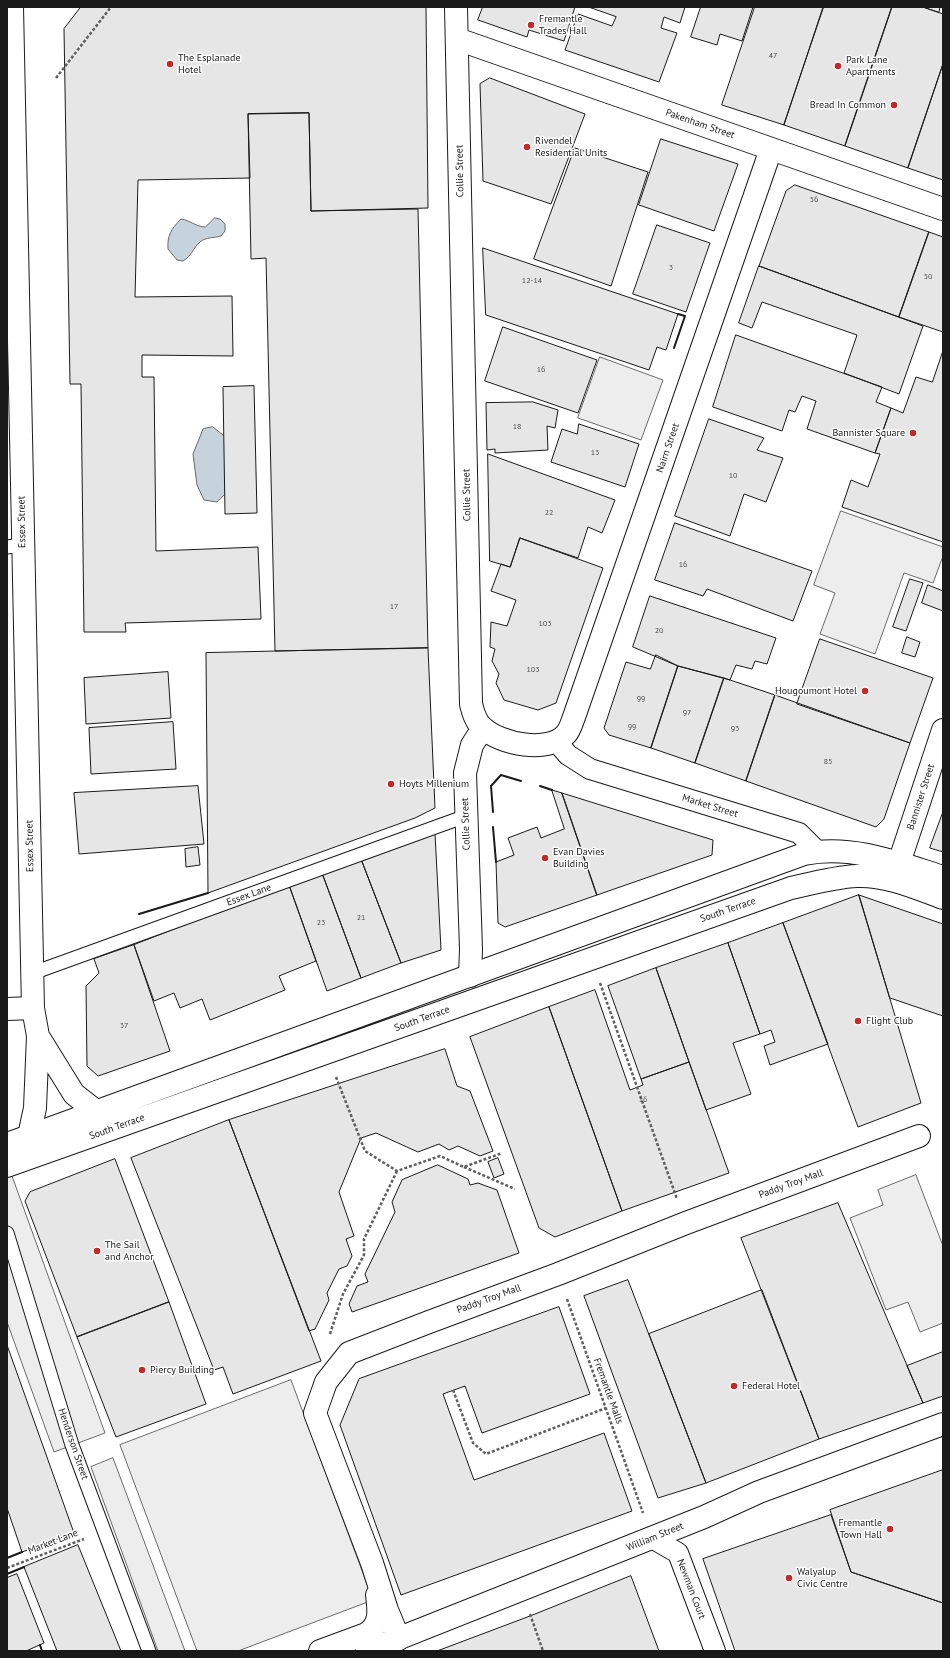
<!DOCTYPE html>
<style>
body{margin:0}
#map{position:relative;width:950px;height:1658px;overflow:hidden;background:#fff;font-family:"PT Sans",sans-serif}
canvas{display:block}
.frame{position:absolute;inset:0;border:8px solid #1a1a1a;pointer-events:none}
</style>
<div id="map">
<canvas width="950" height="1658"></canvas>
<div class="frame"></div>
</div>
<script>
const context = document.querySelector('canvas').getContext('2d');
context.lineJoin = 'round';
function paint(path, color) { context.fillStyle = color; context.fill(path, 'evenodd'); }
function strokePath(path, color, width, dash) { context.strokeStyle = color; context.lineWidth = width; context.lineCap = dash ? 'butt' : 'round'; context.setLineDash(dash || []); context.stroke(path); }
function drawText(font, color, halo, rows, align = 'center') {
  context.font = font + ' "PT Sans",sans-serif'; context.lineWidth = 3; context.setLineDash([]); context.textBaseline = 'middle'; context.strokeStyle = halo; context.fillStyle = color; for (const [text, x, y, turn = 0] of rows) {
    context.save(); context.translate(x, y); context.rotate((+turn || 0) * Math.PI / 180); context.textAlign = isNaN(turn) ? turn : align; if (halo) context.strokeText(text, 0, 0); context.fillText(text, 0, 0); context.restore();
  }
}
const parking = new Path2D(`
 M 600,357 L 663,380 L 641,440 L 578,418 Z
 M 841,511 L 943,547 L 943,556 L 933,583 L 904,573 L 875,654 L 820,634 L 835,593 L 814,585 Z
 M 916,1175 L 943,1246 L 943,1323 L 920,1332 L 908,1302 L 886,1310 L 850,1218 L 883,1205 L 878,1190 Z
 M 12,1176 L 105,1433 L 54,1452 L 7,1322 L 7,1178 Z
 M 291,1380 L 373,1600 L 238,1651 L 197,1651 L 120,1445 Z
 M 113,1458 L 185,1651 L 158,1651 L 91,1467 Z`);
paint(parking, '#ededed');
strokePath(parking, '#6a6a6a', 1);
const water = new Path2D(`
 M 215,218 L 220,219 L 225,224 L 225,231 L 221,236 C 214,238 206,237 200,242 C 193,248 191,257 183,261 L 177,260 L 168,249 C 167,236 171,229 181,219 C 190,220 196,227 205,227 Z
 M 213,427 L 228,439 L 228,491 L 217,502 L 204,500 L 197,485 L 193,454 L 203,429 Z`);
paint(water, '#c6d2dc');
strokePath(water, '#6a6a6a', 1);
const building = new Path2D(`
 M 81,7 L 426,7 L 428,208 L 311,211 L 309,113 L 248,114 L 250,178 L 138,180 L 135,297 L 232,296 L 233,356 L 142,355 L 142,377 L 154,377 L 156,551 L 258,547 L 261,619 L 125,623 L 126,632 L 84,632 L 81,384 L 70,384 L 64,29 Z
 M 483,7 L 575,7 L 564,41 L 529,30 L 527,37 L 478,20 Z
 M 589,7 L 685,7 L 680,23 L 664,17 L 661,28 L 677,33 L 659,82 L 565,50 L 578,14 L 612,26 L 616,17 Z
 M 701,7 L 753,7 L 742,41 L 720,34 L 717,45 L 691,37 Z
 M 755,7 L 823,7 L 784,125 L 722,105 Z
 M 824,7 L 892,7 L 845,146 L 784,125 Z
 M 892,7 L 923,7 L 943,14 L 943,64 L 908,168 L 845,146 Z
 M 923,7 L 940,7 L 939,12 Z
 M 943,64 L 943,180 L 908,168 Z
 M 490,78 L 585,114 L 551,204 L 483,181 L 480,84 Z
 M 309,113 L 311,211 L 418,209 L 428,648 L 275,651 L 266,258 L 251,259 L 248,114 Z
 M 661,139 L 738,164 L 714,231 L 639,205 Z
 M 575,148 L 648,172 L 611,286 L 534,259 Z
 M 795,185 L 929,232 L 899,317 L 759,266 L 786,191 Z
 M 657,225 L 710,243 L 686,312 L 633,294 Z
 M 929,232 L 943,237 L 943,332 L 899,317 Z
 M 483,248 L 678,314 L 666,350 L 657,347 L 649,370 L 486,315 Z
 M 759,266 L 923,326 L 899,394 L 844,373 L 857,335 L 762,302 L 752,328 L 739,323 Z
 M 503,327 L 597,360 L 578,413 L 485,381 Z
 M 736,335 L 882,387 L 876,402 L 891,408 L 875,453 L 807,429 L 816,401 L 802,396 L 795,412 L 789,410 L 782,431 L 713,407 Z
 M 943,351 L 943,542 L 842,507 L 851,480 L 868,487 L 880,454 L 875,453 L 891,408 L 903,413 L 916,377 L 932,382 Z
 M 254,386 L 257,513 L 225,514 L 223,387 Z
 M 533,402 L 558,410 L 555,428 L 547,426 L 548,450 L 495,453 L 495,449 L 487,450 L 486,403 Z
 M 709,419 L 764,438 L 757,450 L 783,458 L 766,502 L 744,494 L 730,536 L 675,516 Z
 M 579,424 L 639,444 L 625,487 L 551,462 L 562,429 L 577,434 Z
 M 488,454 L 615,500 L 602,533 L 588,527 L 578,558 L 520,538 L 510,567 L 490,561 Z
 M 675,523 L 812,571 L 793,621 L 707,589 L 703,596 L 655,580 Z
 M 520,538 L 603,568 L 556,703 L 538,710 L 504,700 L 496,683 L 499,674 L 492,661 L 495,649 L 490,647 L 491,622 L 507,626 L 516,600 L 491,591 L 501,564 L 510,567 Z
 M 910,579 L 923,583 L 906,631 L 893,627 Z
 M 928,585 L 943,591 L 943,611 L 922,603 Z
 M 650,596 L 776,638 L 767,664 L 755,661 L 752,669 L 736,665 L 730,680 L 678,666 L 633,647 Z
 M 907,637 L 920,642 L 915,657 L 902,653 Z
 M 820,639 L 933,678 L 910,743 L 797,704 Z
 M 428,648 L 435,808 L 415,818 L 208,893 L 206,653 Z
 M 656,655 L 678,666 L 651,748 L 609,735 L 604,728 L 626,662 L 650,669 Z
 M 678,666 L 724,678 L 695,763 L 651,748 Z
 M 168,672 L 171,718 L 86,724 L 84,678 Z
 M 724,678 L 775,695 L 746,781 L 695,763 Z
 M 775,695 L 910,743 L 884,819 L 876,827 L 746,781 Z
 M 173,722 L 176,769 L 91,774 L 89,728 Z
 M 198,786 L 204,844 L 79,854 L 74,793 Z
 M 552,790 L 562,793 L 597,895 L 505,927 L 498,923 L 496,862 L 514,855 L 508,838 L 537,827 L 541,838 L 564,829 Z
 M 562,793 L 713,840 L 712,855 L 597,895 Z
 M 943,812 L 943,852 L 930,848 Z
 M 435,833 L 441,950 L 401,963 L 361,859 Z
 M 198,847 L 200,865 L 186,867 L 185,849 Z
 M 361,859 L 401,963 L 361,978 L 322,873 Z
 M 322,873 L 361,978 L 327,991 L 289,885 Z
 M 289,885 L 316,961 L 279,976 L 285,990 L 210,1020 L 202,999 L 180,1008 L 174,993 L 154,1001 L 134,945 Z
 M 859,895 L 921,1103 L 858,1127 L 783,923 Z
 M 859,895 L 943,924 L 943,1016 L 890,998 Z
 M 783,923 L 828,1044 L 770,1065 L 764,1046 L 775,1042 L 771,1030 L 760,1034 L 728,943 Z
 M 728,943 L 760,1034 L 733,1043 L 751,1094 L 706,1110 L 656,968 Z
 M 134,945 L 170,1051 L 98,1076 L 87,1066 L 86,986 L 99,973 L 94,959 Z
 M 656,968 L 689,1062 L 641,1079 L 608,986 Z
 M 595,990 L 630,1090 L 643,1085 L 641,1079 L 689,1062 L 729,1173 L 622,1211 L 549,1007 Z
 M 549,1007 L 622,1211 L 555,1237 L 539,1228 L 470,1037 Z
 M 445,1049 L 457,1086 L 470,1091 L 493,1151 L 480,1156 L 458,1146 L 449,1150 L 439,1144 L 418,1152 L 376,1133 L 361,1138 L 339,1192 L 354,1236 L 346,1239 L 352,1256 L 347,1266 L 339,1269 L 327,1293 L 329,1300 L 315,1329 L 309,1331 L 229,1120 Z
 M 229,1120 L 321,1361 L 233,1394 L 223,1367 L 214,1370 L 131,1158 Z
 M 498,1158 L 504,1174 L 494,1178 L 488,1162 Z
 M 115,1159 L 169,1302 L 77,1337 L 25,1201 L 30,1192 Z
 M 438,1165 L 468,1179 L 470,1185 L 478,1183 L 497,1190 L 519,1253 L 352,1312 L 349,1304 L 357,1286 L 368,1282 L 365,1274 L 395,1212 L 392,1202 L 402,1180 Z
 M 838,1203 L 923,1403 L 819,1439 L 741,1238 Z
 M 628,1280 L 706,1483 L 658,1498 L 584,1296 Z
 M 762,1290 L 819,1439 L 706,1483 L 649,1334 Z
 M 169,1302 L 206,1404 L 116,1437 L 77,1337 Z
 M 559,1307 L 590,1394 L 482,1433 L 465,1386 L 443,1394 L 474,1480 L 604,1433 L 632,1511 L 401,1595 L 340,1425 L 359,1379 Z
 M 7,1345 L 74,1533 L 22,1552 L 7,1508 Z
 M 943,1352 L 943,1396 L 923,1403 L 907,1366 Z
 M 943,1470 L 943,1603 L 851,1572 L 830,1510 Z
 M 831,1515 L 851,1572 L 943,1603 L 943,1651 L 735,1651 L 703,1559 Z
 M 78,1545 L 121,1651 L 57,1651 L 24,1567 Z
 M 17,1574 L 44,1643 L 26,1651 L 7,1651 L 7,1578 Z
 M 631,1576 L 659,1651 L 437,1651 L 530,1616 Z`);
paint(building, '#e6e6e6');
strokePath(building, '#1a1a1a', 1);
const service = new Path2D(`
 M 7,547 L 22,545
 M 33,973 L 466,816
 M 7,1233 L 72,1445 L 149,1651`);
const pedestrian = new Path2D(`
 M 556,741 L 568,755 L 590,769 L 799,833 L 817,851
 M 652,1538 L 678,1553 L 715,1651`);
const minor = new Path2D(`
 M 12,7 L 33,1008 L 38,1036 L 35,1108 L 29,1136
 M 456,7 L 471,704 C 473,712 476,723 483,728 C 500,744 549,754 566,734 C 570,730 572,722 574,717 L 771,149
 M 457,39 L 943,209
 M 899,863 L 943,730
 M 470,976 L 471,949 L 465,773 L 472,745 L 483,728
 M 7,1009 L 33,1008
 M 38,1036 L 74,1094 L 97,1112
 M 399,1639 L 387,1610 L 372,1563 L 315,1413 L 326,1382 L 349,1353 L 429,1322 L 558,1274 L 686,1223 L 919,1136
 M 320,1651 L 366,1634 C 381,1625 379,1611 377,1595
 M 367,1651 L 704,1517 L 759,1492 L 943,1424`);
const tertiary = new Path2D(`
 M 7,1144 L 804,854 C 851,844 899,863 943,877
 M 7,1166 L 791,888 C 813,883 835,877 857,876 C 887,875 916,888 943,898`);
strokePath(service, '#1a1a1a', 15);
strokePath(pedestrian, '#1a1a1a', 22);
strokePath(minor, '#1a1a1a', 24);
strokePath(tertiary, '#1a1a1a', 24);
strokePath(new Path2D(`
 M 56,78 L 111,7
 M 600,983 L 677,1199
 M 336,1077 L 365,1151 L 397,1171 L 440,1156 L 464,1167 L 502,1153
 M 464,1167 L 515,1189
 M 567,1299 L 643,1513
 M 330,1334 L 343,1294 L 364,1255 L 364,1239 L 397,1171
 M 453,1390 L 473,1443 L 486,1454 L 606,1408
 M 7,1568 L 84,1539
 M 530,1614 L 543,1651`), '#5f5f5f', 2.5, [3, 2]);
strokePath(service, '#fff', 13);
strokePath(pedestrian, '#fff', 20);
strokePath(minor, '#fff', 22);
strokePath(tertiary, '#fff', 22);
strokePath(new Path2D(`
 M 674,348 L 685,316 L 678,314
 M 540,786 L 552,790
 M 493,812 L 491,786 L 501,775 L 521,781
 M 493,827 L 496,862
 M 139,914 L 208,893
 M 7,1558 L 22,1552
 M 7,1574 L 24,1567
 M 40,1645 L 42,1651`), '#1a1a1a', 2);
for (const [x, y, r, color] of [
 [531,25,4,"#c62828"],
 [170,64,4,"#c62828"],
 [838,66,4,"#c62828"],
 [894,105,4,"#c62828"],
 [527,147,4,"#c62828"],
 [913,433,4,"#c62828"],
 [865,691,4,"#c62828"],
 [391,784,4,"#c62828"],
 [545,858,4,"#c62828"],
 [858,1021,4,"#c62828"],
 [97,1251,4,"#c62828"],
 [142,1370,4,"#c62828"],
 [734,1386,4,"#c62828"],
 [890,1529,4,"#c62828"],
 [789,1578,4,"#c62828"]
]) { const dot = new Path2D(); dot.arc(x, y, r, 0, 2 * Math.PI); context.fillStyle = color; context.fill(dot); strokePath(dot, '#fff', 1.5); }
drawText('8px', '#4d4d4d', null, [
 ["47",773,56],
 ["56",814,200],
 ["3",671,268],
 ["50",928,277],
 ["12-14",532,281],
 ["16",541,370],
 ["18",517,427],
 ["13",595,453],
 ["10",733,476],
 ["22",549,513],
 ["16",683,565],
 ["17",394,607],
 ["103",545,624],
 ["20",659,631],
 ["103",533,670],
 ["99",641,699],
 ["97",687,713],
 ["99",632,727],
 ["93",735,729],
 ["85",828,762],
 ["21",361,918],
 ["23",321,923],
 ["37",124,1026],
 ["16",643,1100]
]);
drawText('10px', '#1a1a1a', '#fff', [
 ["Fremantle",539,19],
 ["Trades Hall",539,31],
 ["The Esplanade",178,58],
 ["Hotel",178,70],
 ["Park Lane",846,60],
 ["Apartments",846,72],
 ["Bread In Common",886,105,"right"],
 ["Rivendel",535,141],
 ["Residential Units",535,153],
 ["Bannister Square",905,433,"right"],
 ["Hougoumont Hotel",857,691,"right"],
 ["Hoyts Millenium",399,784],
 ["Evan Davies",553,852],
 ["Building",553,864],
 ["Flight Club",866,1021],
 ["The Sail",105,1245],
 ["and Anchor",105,1257],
 ["Piercy Building",150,1370],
 ["Federal Hotel",742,1386],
 ["Fremantle",882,1523,"right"],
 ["Town Hall",882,1535,"right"],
 ["Walyalup",797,1572],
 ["Civic Centre",797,1584]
], 'left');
drawText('10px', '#1a1a1a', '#fff', [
 ["Pakenham Street",700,124,19],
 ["Collie Street",460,171,-91],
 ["Nairn Street",668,448,-71],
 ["Collie Street",467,495,-91],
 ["Essex Street",22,522,-91],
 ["Bannister Street",921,797,-72],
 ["Market Street",710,806,17],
 ["Collie Street",466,824,-92],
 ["Essex Street",30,846,-91],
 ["Essex Lane",249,895,-20],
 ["South Terrace",728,910,-19],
 ["South Terrace",422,1019,-20],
 ["South Terrace",117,1127,-20],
 ["Paddy Troy Mall",791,1184,-20],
 ["Paddy Troy Mall",489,1299,-20],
 ["Fremantle Malls",608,1391,70],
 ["Henderson Street",73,1444,71],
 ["William Street",655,1537,-22],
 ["Market Lane",53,1542,-21],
 ["Newman Court",691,1589,69]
]);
</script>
